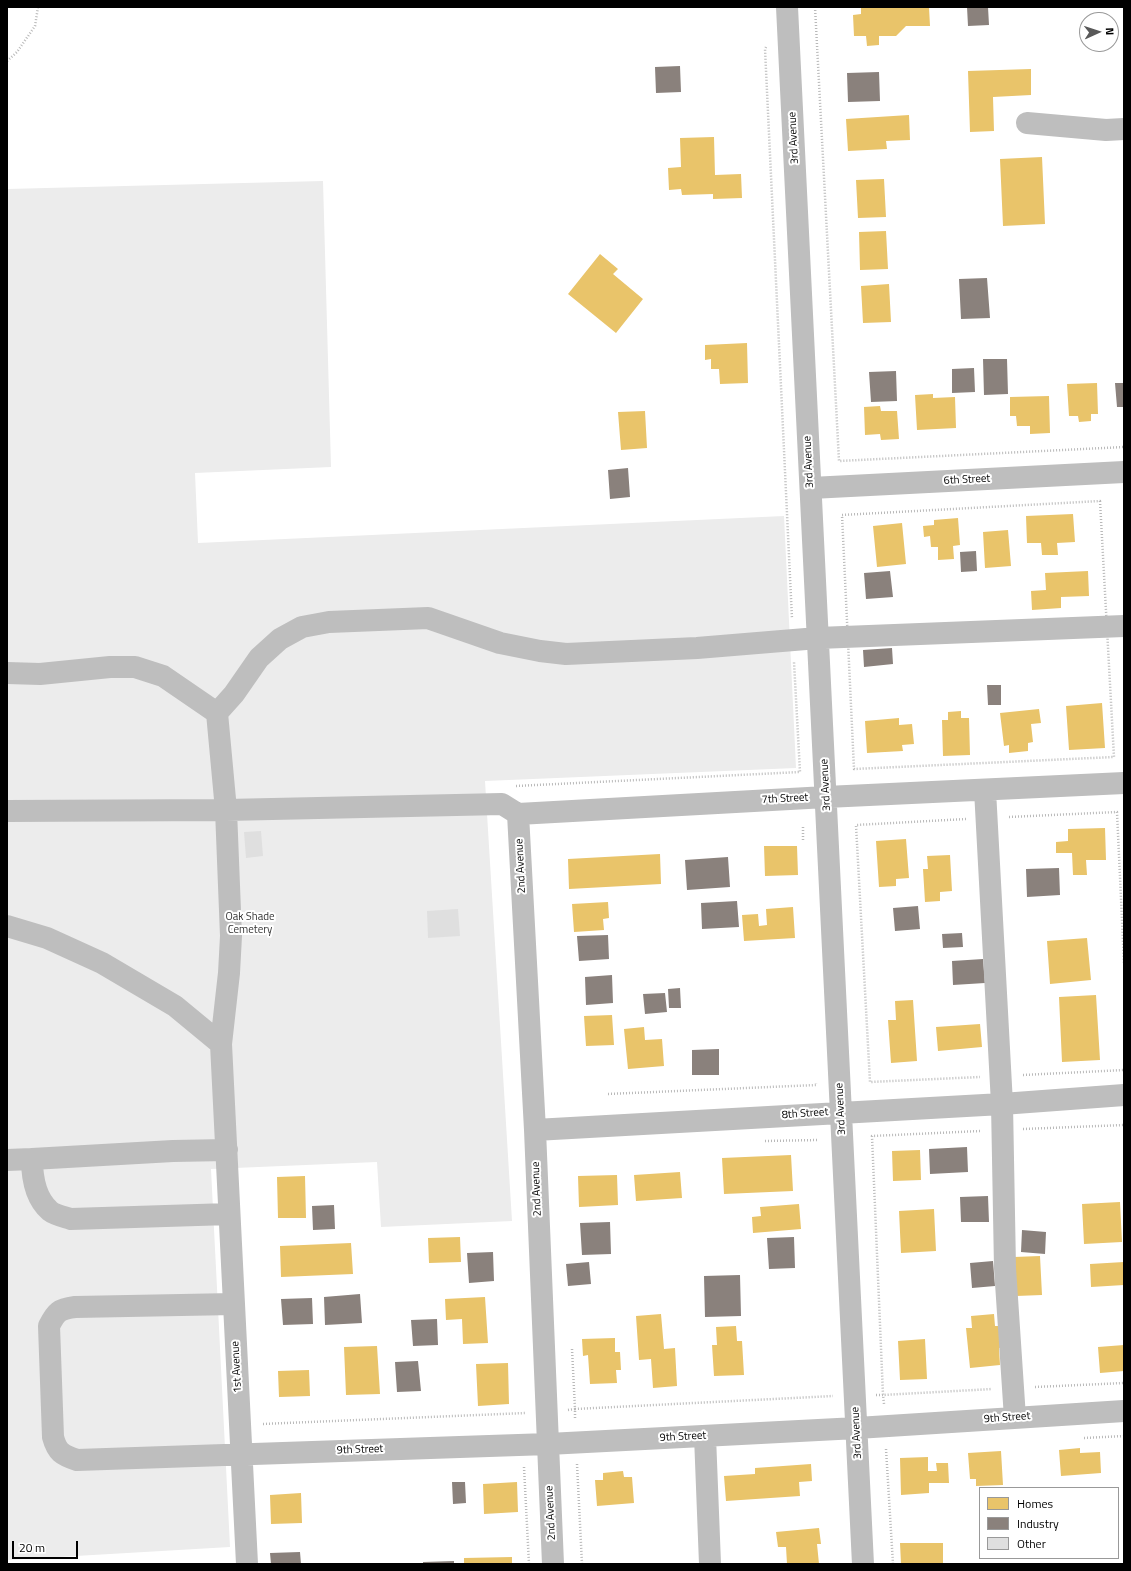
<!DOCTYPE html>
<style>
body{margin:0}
#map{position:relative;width:1131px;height:1571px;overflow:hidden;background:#fff;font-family:"Titillium Web",sans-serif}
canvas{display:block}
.frame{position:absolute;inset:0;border:8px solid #000;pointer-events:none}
.legend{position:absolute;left:979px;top:1487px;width:140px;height:72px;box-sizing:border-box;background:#fff;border:1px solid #999;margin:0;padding:5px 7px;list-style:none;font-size:12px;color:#000}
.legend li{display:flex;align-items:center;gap:8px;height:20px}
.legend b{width:20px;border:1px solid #999}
.north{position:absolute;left:1079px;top:12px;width:40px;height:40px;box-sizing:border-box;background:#fff;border:1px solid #999;border-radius:50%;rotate:87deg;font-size:11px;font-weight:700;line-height:16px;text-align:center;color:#000}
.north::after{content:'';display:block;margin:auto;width:14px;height:18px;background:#595959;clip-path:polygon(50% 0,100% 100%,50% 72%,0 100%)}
.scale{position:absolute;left:12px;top:1541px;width:66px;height:18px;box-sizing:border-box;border:2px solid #000;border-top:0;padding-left:5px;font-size:12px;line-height:14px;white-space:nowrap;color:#000;-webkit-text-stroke:3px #fff;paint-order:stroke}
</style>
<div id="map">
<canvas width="1131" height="1571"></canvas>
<div class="frame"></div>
<ul class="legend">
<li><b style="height:11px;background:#e9c46a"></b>Homes</li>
<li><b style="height:11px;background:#8a817c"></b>Industry</li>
<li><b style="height:11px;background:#dfdfdf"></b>Other</li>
</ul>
<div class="north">N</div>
<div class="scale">20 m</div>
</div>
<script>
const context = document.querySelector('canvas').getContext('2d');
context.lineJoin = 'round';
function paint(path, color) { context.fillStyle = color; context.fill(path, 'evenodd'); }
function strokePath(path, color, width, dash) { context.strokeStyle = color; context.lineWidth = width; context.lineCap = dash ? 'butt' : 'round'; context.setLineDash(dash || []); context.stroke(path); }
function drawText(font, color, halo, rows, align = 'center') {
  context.font = font + ' "Titillium Web",sans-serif'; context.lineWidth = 4; context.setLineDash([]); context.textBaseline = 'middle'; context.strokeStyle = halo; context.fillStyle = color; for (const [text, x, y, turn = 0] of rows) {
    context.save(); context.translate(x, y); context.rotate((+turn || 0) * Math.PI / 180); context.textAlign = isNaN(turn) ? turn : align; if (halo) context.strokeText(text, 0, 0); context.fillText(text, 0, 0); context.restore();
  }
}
paint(new Path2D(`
 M 323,181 L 331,467 L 195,473 L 198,543 L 784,516 L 796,768 L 485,781 L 512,1221 L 381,1227 L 377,1162 L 211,1169 L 230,1547 L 7,1560 L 7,189 Z`), '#ececec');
paint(new Path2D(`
 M 861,7 L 929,7 L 930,26 L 906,26 L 896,36 L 879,36 L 879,45 L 867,46 L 866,36 L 854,36 L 853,15 L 861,14 Z
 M 1031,69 L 1031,95 L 993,97 L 994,131 L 970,132 L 968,71 Z
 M 909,115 L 910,140 L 886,141 L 887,149 L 848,151 L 846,119 Z
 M 714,137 L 715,175 L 741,174 L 742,198 L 713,199 L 713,194 L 682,195 L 681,189 L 669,190 L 668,168 L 681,167 L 680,138 Z
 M 1042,157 L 1045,224 L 1003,226 L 1000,159 Z
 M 884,179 L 886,217 L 858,218 L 856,180 Z
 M 886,231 L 888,269 L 860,270 L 859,232 Z
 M 600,254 L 618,269 L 613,274 L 643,299 L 616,333 L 568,294 Z
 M 889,284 L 891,322 L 863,323 L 861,286 Z
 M 747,343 L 748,383 L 720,384 L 719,369 L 711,369 L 711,359 L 705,360 L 705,345 Z
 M 1097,383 L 1098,414 L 1091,414 L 1091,421 L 1079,422 L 1078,416 L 1069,416 L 1067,384 Z
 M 933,394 L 933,398 L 955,397 L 956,428 L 917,430 L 915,395 Z
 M 1049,396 L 1050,433 L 1030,434 L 1030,426 L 1017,426 L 1016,416 L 1010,416 L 1010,397 Z
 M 880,406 L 881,411 L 897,411 L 899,439 L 881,440 L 880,434 L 865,435 L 864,407 Z
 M 645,411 L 647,448 L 621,450 L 618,412 Z
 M 1073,514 L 1075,542 L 1057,543 L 1058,555 L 1042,555 L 1041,543 L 1027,543 L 1026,516 Z
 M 958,518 L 960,545 L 953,546 L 954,559 L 938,560 L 938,547 L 931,547 L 930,536 L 924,537 L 923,526 L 934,525 L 934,520 Z
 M 902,523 L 906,564 L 877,567 L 873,526 Z
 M 1008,530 L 1011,566 L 985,568 L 983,532 Z
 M 1088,571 L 1089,596 L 1061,597 L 1061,608 L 1032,610 L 1031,591 L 1046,590 L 1045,573 Z
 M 1102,703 L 1105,748 L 1069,750 L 1066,706 Z
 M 1039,709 L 1041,723 L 1031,724 L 1033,742 L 1028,743 L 1028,751 L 1009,753 L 1009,745 L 1004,746 L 1000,713 Z
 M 961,711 L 961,718 L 969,718 L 970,755 L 943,756 L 942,720 L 948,720 L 948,712 Z
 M 899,718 L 899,725 L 912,724 L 914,744 L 902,745 L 903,751 L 867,753 L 865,721 Z
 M 1105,828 L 1106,860 L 1086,860 L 1087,875 L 1073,875 L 1072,853 L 1056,853 L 1056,842 L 1068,841 L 1068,829 Z
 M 906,839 L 909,878 L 896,879 L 896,886 L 879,887 L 876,841 Z
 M 764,846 L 797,846 L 798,875 L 765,876 Z
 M 660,854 L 661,884 L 569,889 L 568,859 Z
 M 950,855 L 952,891 L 940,892 L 940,901 L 925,902 L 923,869 L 928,869 L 927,856 Z
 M 608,902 L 609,918 L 603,919 L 604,930 L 574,932 L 572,904 Z
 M 793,907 L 795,938 L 744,941 L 742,915 L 758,914 L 759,926 L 767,925 L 766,909 Z
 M 1087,938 L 1091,980 L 1050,984 L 1047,941 Z
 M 1096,995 L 1100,1060 L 1062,1062 L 1059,997 Z
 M 913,1000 L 917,1061 L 891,1063 L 888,1020 L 896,1020 L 895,1001 Z
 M 612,1015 L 614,1045 L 586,1046 L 584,1016 Z
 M 980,1024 L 982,1047 L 938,1051 L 936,1027 Z
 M 644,1027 L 645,1040 L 662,1039 L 664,1066 L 628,1069 L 624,1029 Z
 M 920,1150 L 921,1180 L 893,1181 L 892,1151 Z
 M 791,1155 L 793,1191 L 724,1194 L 722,1158 Z
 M 680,1172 L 682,1198 L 636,1201 L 634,1175 Z
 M 617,1175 L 618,1205 L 579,1207 L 578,1176 Z
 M 305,1176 L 306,1218 L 278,1218 L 277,1177 Z
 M 1120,1202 L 1122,1242 L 1084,1244 L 1082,1204 Z
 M 799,1204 L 801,1229 L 753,1233 L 752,1217 L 761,1216 L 760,1207 Z
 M 934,1209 L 936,1251 L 901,1253 L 899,1211 Z
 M 460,1237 L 461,1262 L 429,1263 L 428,1238 Z
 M 351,1243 L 353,1274 L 281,1277 L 280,1246 Z
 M 1040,1256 L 1042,1295 L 1016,1296 L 1014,1257 Z
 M 1124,1262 L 1124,1285 L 1091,1287 L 1090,1264 Z
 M 485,1297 L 488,1343 L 463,1344 L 462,1319 L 446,1320 L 445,1299 Z
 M 661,1314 L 664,1349 L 675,1348 L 677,1386 L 653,1388 L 651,1359 L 639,1360 L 636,1316 Z
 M 994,1314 L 995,1326 L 1002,1326 L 1004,1347 L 999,1348 L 1000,1365 L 970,1368 L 966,1328 L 972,1328 L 971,1316 Z
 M 736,1326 L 737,1341 L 742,1341 L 744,1375 L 714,1376 L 712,1345 L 717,1345 L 716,1327 Z
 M 615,1338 L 615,1352 L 620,1352 L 621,1370 L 616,1370 L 617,1383 L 590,1384 L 588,1355 L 583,1356 L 582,1339 Z
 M 925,1339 L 927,1379 L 900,1380 L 898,1341 Z
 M 1124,1345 L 1124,1371 L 1100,1373 L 1098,1347 Z
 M 377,1346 L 380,1394 L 346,1395 L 344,1347 Z
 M 508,1363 L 509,1404 L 478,1406 L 476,1364 Z
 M 309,1370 L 310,1396 L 279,1397 L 278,1371 Z
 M 1080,1448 L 1080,1453 L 1100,1452 L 1101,1473 L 1061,1476 L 1059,1450 Z
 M 1001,1451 L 1003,1485 L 976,1486 L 976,1479 L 970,1479 L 968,1453 Z
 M 928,1457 L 928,1471 L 937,1471 L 936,1463 L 948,1463 L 949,1483 L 929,1483 L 929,1493 L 901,1495 L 900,1458 Z
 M 811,1464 L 812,1481 L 799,1482 L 800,1496 L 726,1501 L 724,1476 L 755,1474 L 755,1468 Z
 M 623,1471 L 624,1477 L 632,1477 L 634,1503 L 597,1506 L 595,1480 L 603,1480 L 603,1473 Z
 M 517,1482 L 518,1512 L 484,1514 L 483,1484 Z
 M 301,1493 L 302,1523 L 271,1524 L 270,1495 Z
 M 819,1528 L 821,1544 L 817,1544 L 819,1564 L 787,1564 L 786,1547 L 778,1547 L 776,1532 Z
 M 900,1543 L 943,1543 L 943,1564 L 901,1564 Z
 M 512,1557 L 512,1564 L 464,1564 L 464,1558 Z`), '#e9c46a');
paint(new Path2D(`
 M 967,7 L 988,7 L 989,25 L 968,26 Z
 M 680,66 L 681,92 L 656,93 L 655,67 Z
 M 879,72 L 880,101 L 848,102 L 847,73 Z
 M 987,278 L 990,318 L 961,319 L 959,279 Z
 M 983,359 L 1007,359 L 1008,394 L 984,395 Z
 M 974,368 L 975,392 L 952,393 L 952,369 Z
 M 896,371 L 897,401 L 871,402 L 869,372 Z
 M 1115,383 L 1124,383 L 1124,407 L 1117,407 Z
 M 628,468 L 630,497 L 610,499 L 608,470 Z
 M 976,551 L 977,571 L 961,572 L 960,552 Z
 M 890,571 L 893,597 L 866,599 L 864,573 Z
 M 892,648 L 893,664 L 864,667 L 863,650 Z
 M 987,685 L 1001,685 L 1001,705 L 988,705 Z
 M 728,857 L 730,887 L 687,890 L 685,860 Z
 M 1059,868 L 1060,895 L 1027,897 L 1026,869 Z
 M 737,901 L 739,927 L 702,929 L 701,903 Z
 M 918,906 L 920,929 L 895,931 L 893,908 Z
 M 962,933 L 963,947 L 943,948 L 942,934 Z
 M 608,935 L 609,959 L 579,961 L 577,936 Z
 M 983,959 L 985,983 L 953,985 L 952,961 Z
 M 612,975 L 613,1003 L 586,1005 L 585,977 Z
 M 680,988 L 681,1008 L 669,1008 L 668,989 Z
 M 665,993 L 667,1012 L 645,1014 L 643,994 Z
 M 719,1049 L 719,1075 L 692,1075 L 692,1050 Z
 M 967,1147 L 968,1172 L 930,1174 L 929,1149 Z
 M 988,1196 L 989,1222 L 961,1222 L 960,1197 Z
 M 334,1205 L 335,1229 L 313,1230 L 312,1206 Z
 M 610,1222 L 611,1254 L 582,1255 L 580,1223 Z
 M 1022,1230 L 1046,1232 L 1045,1254 L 1021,1252 Z
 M 794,1237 L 795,1268 L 769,1269 L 767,1238 Z
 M 493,1252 L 494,1281 L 469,1283 L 467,1253 Z
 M 993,1261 L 995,1286 L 972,1288 L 970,1263 Z
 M 589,1262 L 591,1284 L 568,1286 L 566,1264 Z
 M 740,1275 L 741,1316 L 705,1317 L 704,1276 Z
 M 360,1294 L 362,1323 L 325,1325 L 324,1297 Z
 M 312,1298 L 313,1324 L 283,1325 L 281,1299 Z
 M 437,1319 L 438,1345 L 413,1346 L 411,1320 Z
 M 418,1361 L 421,1391 L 397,1392 L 395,1362 Z
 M 452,1482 L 465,1482 L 466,1503 L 453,1504 Z
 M 300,1552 L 301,1564 L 271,1564 L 270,1553 Z
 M 454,1561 L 454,1564 L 423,1564 L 423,1562 Z`), '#8a817c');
paint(new Path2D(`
 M 261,831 L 263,856 L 246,858 L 244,832 Z
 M 458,909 L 460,936 L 428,938 L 427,911 Z`), '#dfdfdf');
strokePath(new Path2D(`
 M 815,7 L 839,461 L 1124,447
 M 766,47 L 765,49 L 792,619
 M 7,61 L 17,52 L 35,26 L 38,7
 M 1100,501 L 1114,757 L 854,769 L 842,515 Z
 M 516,786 L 800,772 L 794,662
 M 1009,817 L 1117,812 L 1124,964
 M 966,819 L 856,825 L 870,1082 L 980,1077
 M 803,827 L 803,840
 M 1023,1075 L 1124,1070
 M 608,1094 L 816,1085 L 816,1083
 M 1023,1129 L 1124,1125
 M 980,1131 L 872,1136 L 883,1395 L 992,1389
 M 765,1141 L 819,1140
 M 572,1349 L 575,1409 L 833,1396
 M 1035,1387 L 1124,1383
 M 876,1395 L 883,1395 L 884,1404
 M 568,1410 L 575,1409 L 575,1419
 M 263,1424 L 525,1413
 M 1084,1438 L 1124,1436
 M 886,1449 L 893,1564
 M 577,1464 L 582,1564
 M 524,1467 L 529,1564`), '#b9b9b9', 2.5, [1, 2]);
strokePath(new Path2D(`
 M 787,7 L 863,1564
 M 1027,123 L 1106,130 L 1124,129
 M 811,488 L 1124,472
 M 7,673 L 40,674 L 110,667 L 135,667 L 163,676 L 217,713
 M 985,790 L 1002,1104 L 1005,1268 L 1015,1418
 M 7,811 L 226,810 L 502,804 L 518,814
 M 518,814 L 535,1130 L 553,1564
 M 518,814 L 826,797 L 1124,783
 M 7,926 L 47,938 L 102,963 L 175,1006 L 221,1044
 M 535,1130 L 1002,1104 L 1124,1095
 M 32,1159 L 173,1151 L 227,1150
 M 7,1160 L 32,1159 C 32,1178 35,1198 50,1211 C 55,1215 65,1217 71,1219 L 229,1214
 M 234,1304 L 75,1307 C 59,1309 56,1312 49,1326 L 53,1437 C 57,1452 62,1455 77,1460 L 548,1444 L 857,1428 L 1124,1411
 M 705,1436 L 710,1564
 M 247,1564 L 221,1044 L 229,973 L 231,936 L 226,810 L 217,713 L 234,694 L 259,658 L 280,639 L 302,627 L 329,622 L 428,618 L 500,643 L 540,651 L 566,654 L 697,648 L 818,638 L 1124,626`), '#bebebe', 22);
drawText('11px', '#000', '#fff', [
 ["3rd Avenue",794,138,-93],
 ["3rd Avenue",809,462,-93],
 ["6th Street",967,480,-3],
 ["3rd Avenue",826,785,-93],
 ["7th Street",785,799,-3],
 ["2nd Avenue",521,866,-93],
 ["3rd Avenue",841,1109,-93],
 ["8th Street",805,1114,-4],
 ["2nd Avenue",537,1189,-92],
 ["1st Avenue",237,1367,-93],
 ["9th Street",1007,1418,-4],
 ["3rd Avenue",857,1433,-93],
 ["9th Street",683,1437,-3],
 ["9th Street",360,1450,-2],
 ["2nd Avenue",551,1513,-93]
]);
drawText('11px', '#333', '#fff', [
 ["Oak Shade",250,917],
 ["Cemetery",250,930]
]);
</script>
